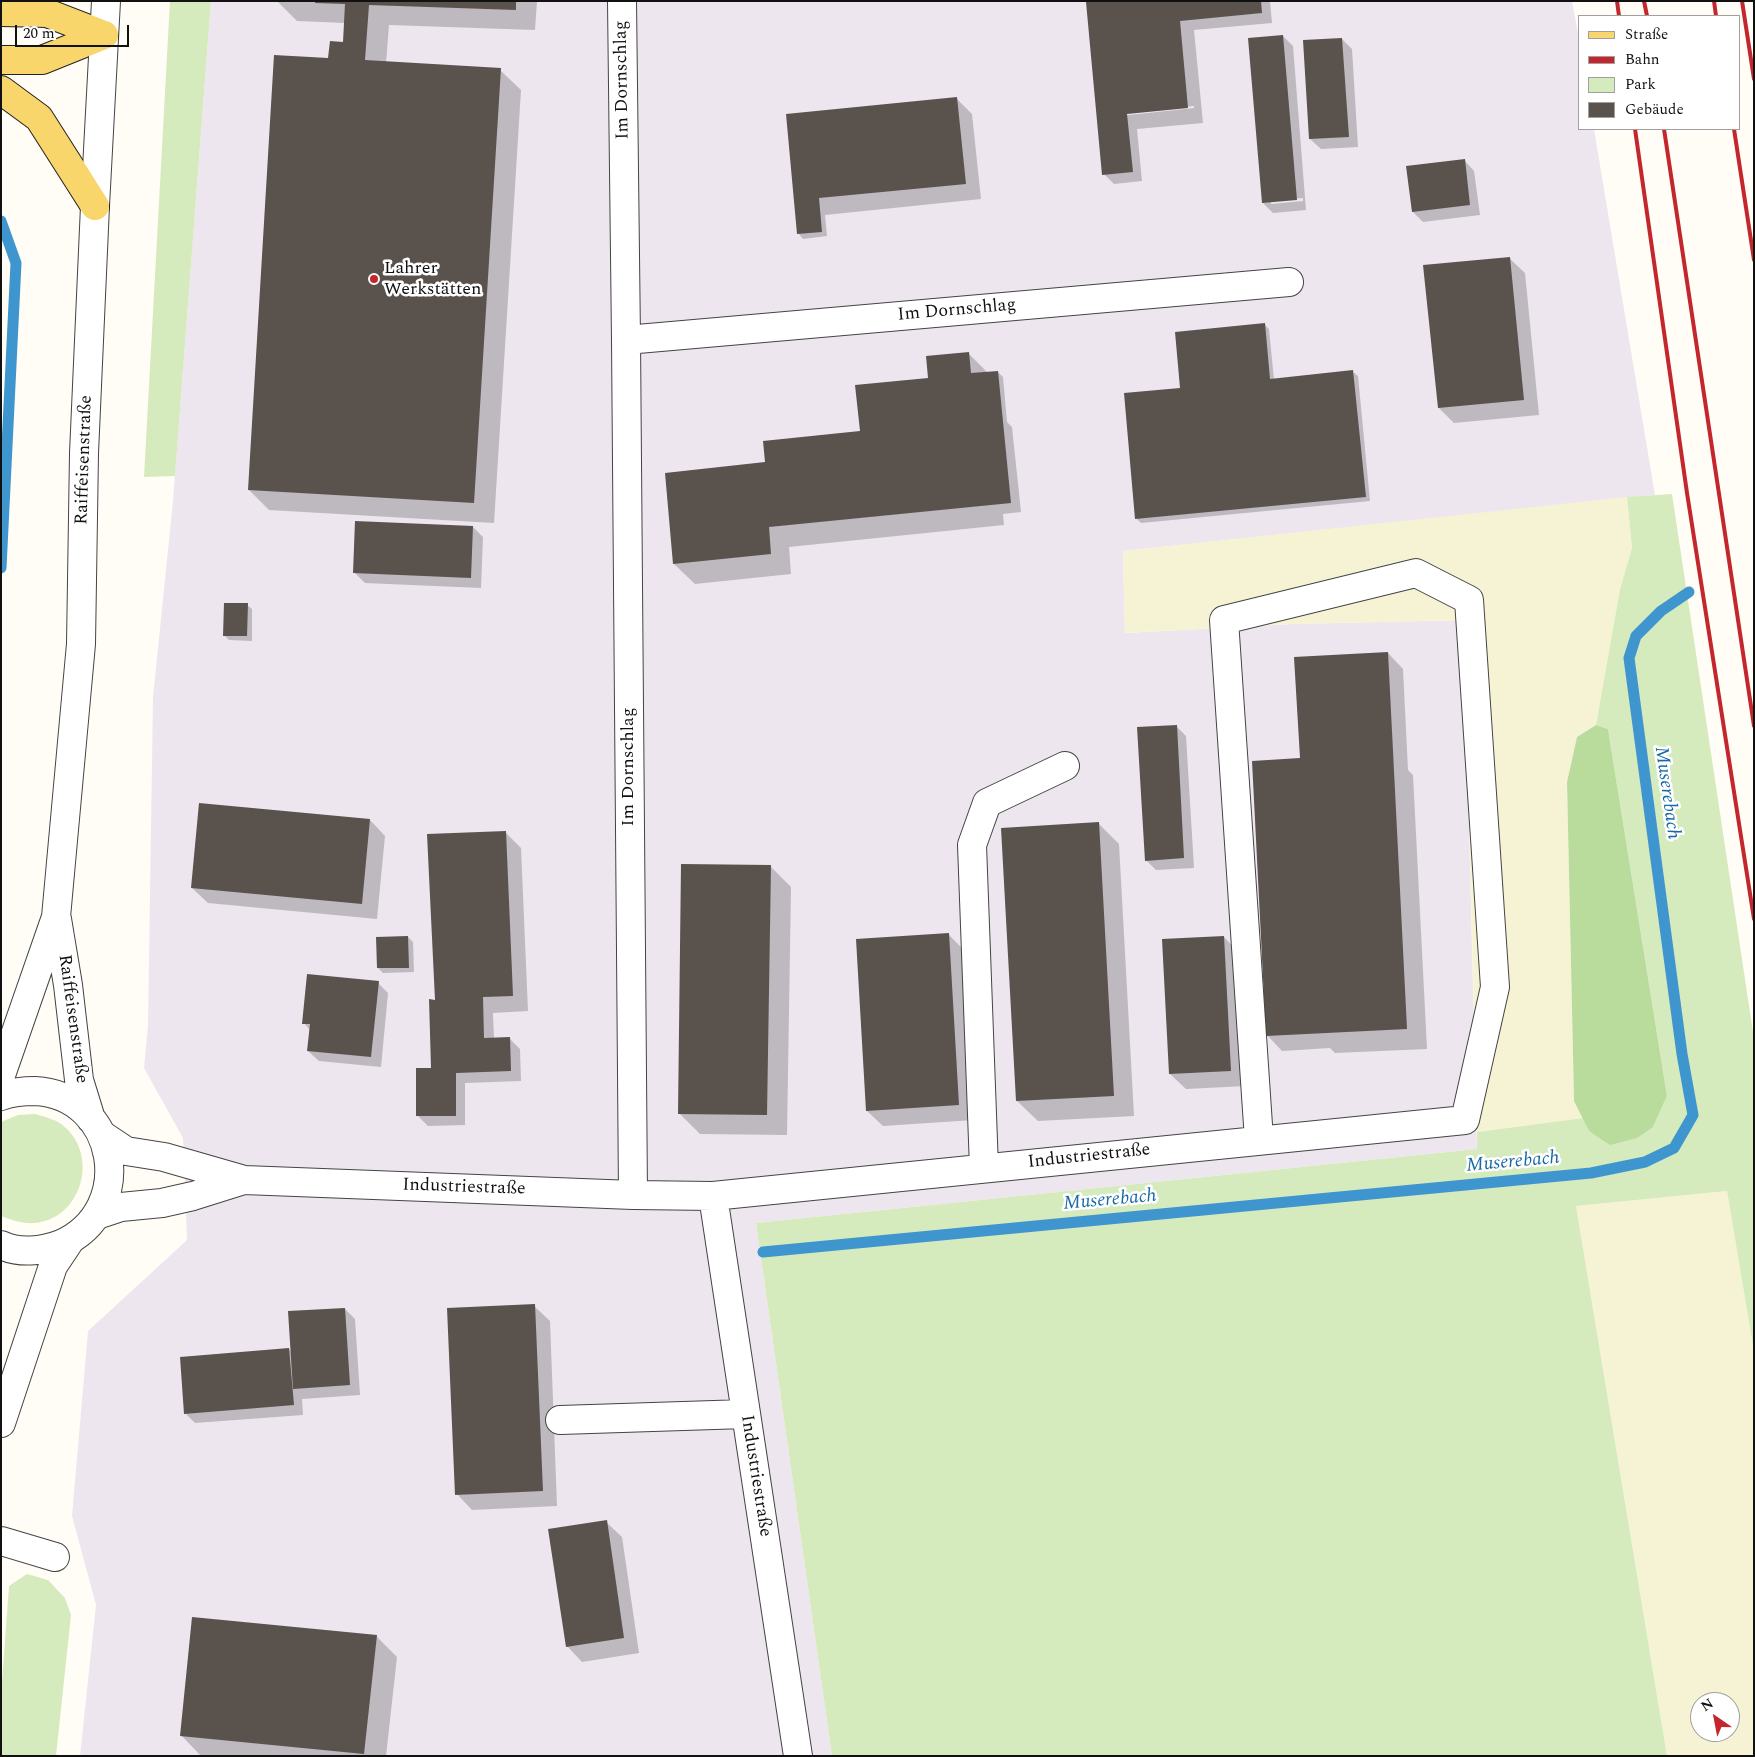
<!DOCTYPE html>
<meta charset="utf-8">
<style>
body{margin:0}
#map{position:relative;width:1755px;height:1757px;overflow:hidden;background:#fffdf5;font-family:Spectral,serif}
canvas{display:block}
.frame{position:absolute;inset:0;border:2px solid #111;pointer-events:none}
.legend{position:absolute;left:1578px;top:15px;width:162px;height:115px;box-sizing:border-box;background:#fff;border:1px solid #a0a0a0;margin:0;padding:6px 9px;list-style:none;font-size:15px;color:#111}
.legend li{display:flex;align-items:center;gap:10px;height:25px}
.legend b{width:25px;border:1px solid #a0a0a0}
.north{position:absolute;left:1690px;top:1692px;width:50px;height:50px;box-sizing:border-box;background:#fff;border:1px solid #a0a0a0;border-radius:50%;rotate:327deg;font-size:14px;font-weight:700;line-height:20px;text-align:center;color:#111}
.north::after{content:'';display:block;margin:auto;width:18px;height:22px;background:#c4262e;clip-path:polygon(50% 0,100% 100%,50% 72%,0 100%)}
.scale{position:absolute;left:15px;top:25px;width:114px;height:22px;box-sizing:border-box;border:2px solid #111;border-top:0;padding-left:6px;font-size:15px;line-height:18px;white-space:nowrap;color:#111;-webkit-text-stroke:4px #fff;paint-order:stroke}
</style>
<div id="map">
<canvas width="1755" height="1757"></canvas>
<div class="frame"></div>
<ul class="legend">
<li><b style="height:6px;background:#f9d66b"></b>Straße</li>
<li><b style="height:6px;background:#c4262e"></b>Bahn</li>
<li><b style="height:14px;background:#d5ebbd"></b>Park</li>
<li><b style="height:14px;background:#5a524d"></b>Gebäude</li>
</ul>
<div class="north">N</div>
<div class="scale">20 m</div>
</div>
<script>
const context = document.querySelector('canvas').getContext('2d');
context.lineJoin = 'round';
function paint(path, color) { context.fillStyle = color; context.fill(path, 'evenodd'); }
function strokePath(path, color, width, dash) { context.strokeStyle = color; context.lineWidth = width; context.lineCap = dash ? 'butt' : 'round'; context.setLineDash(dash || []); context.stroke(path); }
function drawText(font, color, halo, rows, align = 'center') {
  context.font = font + ' Spectral,serif'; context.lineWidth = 5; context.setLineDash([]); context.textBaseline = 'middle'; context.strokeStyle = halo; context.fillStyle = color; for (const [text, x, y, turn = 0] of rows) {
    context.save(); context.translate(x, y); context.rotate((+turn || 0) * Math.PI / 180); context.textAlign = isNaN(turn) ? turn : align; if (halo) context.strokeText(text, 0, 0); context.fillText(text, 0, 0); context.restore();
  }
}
paint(new Path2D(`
 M 211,1 L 1572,1 L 1579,39 L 1579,129 L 1594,129 L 1655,495 L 1123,551 L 1125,633 L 1292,624 L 1464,620 L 1477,1149 L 756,1223 L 832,1756 L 80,1756 L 96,1605 L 72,1516 L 88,1331 L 187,1240 L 183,1138 L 144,1068 L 148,1025 L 153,697 L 173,501 Z`), '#eee6ef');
paint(new Path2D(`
 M 1627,497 L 1632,548 L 1620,589 L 1596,725 L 1577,737 L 1567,782 L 1574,1101 L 1583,1118 L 1477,1132 L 1464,620 L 1292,624 L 1125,633 L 1123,551 Z
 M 1727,1191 L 1754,1352 L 1754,1756 L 1667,1756 L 1576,1206 ZM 1700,1702 L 1730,1702 L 1730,1732 L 1700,1732 Z`), '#f6f3d4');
paint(new Path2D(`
 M 170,1 L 211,1 L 175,476 L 144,477 Z
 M 1672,494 L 1754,1039 L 1754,1352 L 1727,1191 L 1576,1206 L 1667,1756 L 832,1756 L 756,1223 L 1477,1149 L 1477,1132 L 1583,1118 L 1589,1131 L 1653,1127 L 1667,1096 L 1608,729 L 1596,725 L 1620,589 L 1632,548 L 1627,497 Z
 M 35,1114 C 46,1117 58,1120 66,1128 C 99,1159 80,1219 35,1223 C 22,1224 12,1220 1,1216 L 1,1122 L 18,1115 Z
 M 27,1574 L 48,1580 L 65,1598 L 71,1615 L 56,1756 L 1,1756 L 1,1696 L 9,1586 Z`), '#d5ebbd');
paint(new Path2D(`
 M 1596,725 L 1608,729 L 1667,1096 L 1653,1127 L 1637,1138 L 1610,1145 L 1589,1131 L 1574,1101 L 1567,782 L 1577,737 Z`), '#b9dc9c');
paint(new Path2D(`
 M 277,1 L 537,1 L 535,30 L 389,25 L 386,63 L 500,70 L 521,90 L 494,523 L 269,510 L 249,490 L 329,60 L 344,43 L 345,23 L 297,21 Z
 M 1102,1 L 1270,1 L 1272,23 L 1194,30 L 1203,123 L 1137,129 L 1142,181 L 1114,184 L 1104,174 L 1088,3 ZM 1194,106 L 1194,108 L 1110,117 L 1110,114 Z
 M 1283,36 L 1293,46 L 1306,210 L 1273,213 L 1263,203 ZM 1303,198 L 1303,201 L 1271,204 L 1271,201 Z
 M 1342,39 L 1352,49 L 1358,147 L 1321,149 L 1310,139 Z
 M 957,99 L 972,114 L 981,199 L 825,215 L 827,236 L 803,239 L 799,234 L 796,202 Z
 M 1464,160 L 1474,171 L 1480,215 L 1423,222 L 1413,212 Z
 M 1509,258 L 1525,273 L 1539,415 L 1454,423 L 1439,408 L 1425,266 Z
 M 1264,324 L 1269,329 L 1274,380 L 1353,372 L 1358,376 L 1370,501 L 1141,523 L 1136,518 Z
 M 968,353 L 988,373 L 998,372 L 1003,377 L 1007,422 L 1012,427 L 1021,512 L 1003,514 L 1004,525 L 789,547 L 791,574 L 695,584 L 674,564 L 766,463 L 861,432 L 930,379 Z
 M 473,527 L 483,537 L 481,588 L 365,583 L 354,572 Z
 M 247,605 L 252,609 L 252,641 L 229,640 L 225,636 Z
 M 1388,653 L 1403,669 L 1408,770 L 1413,775 L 1427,1049 L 1335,1053 L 1330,1048 L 1282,1051 L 1267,1035 Z
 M 1176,726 L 1186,736 L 1194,868 L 1156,870 L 1146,860 Z
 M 370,820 L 385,836 L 377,919 L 208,903 L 192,888 Z
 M 1099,824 L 1119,844 L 1134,1116 L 1038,1121 L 1017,1101 Z
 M 505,832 L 521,848 L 528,1011 L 493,1013 L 494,1039 L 510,1039 L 520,1049 L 521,1081 L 465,1083 L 465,1125 L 428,1126 L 418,1116 L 432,1069 L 436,1000 Z
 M 770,866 L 791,887 L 787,1135 L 700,1134 L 679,1113 Z
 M 949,935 L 964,950 L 974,1120 L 883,1126 L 867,1111 Z
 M 408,937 L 413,942 L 414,972 L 383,973 L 378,968 Z
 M 1224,937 L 1239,953 L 1246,1086 L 1186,1089 L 1170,1074 Z
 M 378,983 L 388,993 L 381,1067 L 319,1061 L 308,1051 L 310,1030 L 304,1023 Z
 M 534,1306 L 550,1321 L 557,1506 L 472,1510 L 457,1494 Z
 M 345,1309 L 355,1319 L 360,1395 L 302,1399 L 303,1415 L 195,1423 L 185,1413 L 289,1349 L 292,1353 Z
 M 606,1522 L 622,1537 L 639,1653 L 582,1662 L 567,1646 Z
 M 376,1636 L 397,1657 L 386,1756 L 201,1756 L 181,1735 Z`), '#0003');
strokePath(new Path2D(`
 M 1,221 L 16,263 L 1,568
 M 763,1252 L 1591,1173 L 1645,1162 L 1674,1148 L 1693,1115 L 1682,1054 L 1629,658 L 1636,636 L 1661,611 L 1689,592`), '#3f96cf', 11);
paint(new Path2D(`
 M 315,1 L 516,1 L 516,10 L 369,5 L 365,60 L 501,68 L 474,503 L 248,490 L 274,55 L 328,58 L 330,41 L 343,42 L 345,4 L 315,3 Z
 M 1261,1 L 1262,13 L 1180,21 L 1188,108 L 1127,114 L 1133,172 L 1102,175 L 1086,2 Z
 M 1283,35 L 1297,200 L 1262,203 L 1248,38 Z
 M 1342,38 L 1349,137 L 1309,139 L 1303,40 Z
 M 957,97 L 966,184 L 819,198 L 822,232 L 797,234 L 786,114 Z
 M 1465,159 L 1470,205 L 1412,212 L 1406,166 Z
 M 1510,257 L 1524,400 L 1438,408 L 1423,265 Z
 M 1265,323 L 1270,379 L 1353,370 L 1366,497 L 1135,519 L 1124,393 L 1180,388 L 1175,332 Z
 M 969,352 L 971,373 L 998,371 L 1011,503 L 769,527 L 771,554 L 673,564 L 665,473 L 765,462 L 763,441 L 860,431 L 855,385 L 928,378 L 926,356 Z
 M 355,521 L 473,526 L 471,578 L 353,573 Z
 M 224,603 L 248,603 L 247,636 L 223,636 Z
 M 1388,652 L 1407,1029 L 1266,1036 L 1252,761 L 1300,758 L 1294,657 Z
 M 1177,725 L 1184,858 L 1145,861 L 1137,727 Z
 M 199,803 L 370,819 L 362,904 L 191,888 Z
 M 1099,822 L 1114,1096 L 1016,1101 L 1001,828 Z
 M 506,831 L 513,996 L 483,997 L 484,1038 L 510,1037 L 511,1071 L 456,1073 L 456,1116 L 416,1116 L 416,1068 L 431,1068 L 429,999 L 435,1000 L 427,834 Z
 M 681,864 L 771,865 L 767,1115 L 678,1114 Z
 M 949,933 L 959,1105 L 866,1111 L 856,939 Z
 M 408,936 L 409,968 L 377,968 L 376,937 Z
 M 1224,936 L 1231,1071 L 1169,1074 L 1162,939 Z
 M 307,974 L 379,981 L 371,1057 L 307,1051 L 310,1024 L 302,1024 Z
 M 535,1304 L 543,1491 L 455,1495 L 447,1308 Z
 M 345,1308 L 350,1385 L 293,1389 L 288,1311 Z
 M 289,1348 L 294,1405 L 184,1414 L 180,1357 Z
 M 607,1520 L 624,1638 L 566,1647 L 548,1529 Z
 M 192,1617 L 377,1635 L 364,1754 L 180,1736 Z`), '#5a524d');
const minor = new Path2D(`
 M 622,1 L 626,340
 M 57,919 L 68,985 L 79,1080 L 91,1119
 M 1,1075 L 56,917 L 81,644 L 84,453 L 95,206 L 106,1
 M 1,1096 C 12,1092 24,1091 35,1091 C 118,1095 138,1210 61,1244 C 43,1251 19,1254 1,1245
 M 102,1135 L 126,1151 L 164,1157 L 244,1180 L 633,1195 L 713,1196 L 1465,1120 L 1495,987 L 1469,600 L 1416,573 L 1224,620 L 1259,1140
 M 984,1168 L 972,845 L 987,803 L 1065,766
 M 633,1195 L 626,340 L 1289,282
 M 713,1196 L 798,1756
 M 97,1215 L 121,1207 L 162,1203 L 193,1196 L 244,1180
 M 560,1420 L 745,1414
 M 1,1423 L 53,1266 L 71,1239
 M 1,1541 L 55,1557`);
const major = new Path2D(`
 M 1,12 L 47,13 L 104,35
 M 1,60 L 42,60 L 104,35
 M 1,90 L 39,118 L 95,206`);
strokePath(minor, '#444', 30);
strokePath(major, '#222', 30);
strokePath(minor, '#fff', 28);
strokePath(major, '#f9d66b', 28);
strokePath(new Path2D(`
 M 1617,1 L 1619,16
 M 1644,1 L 1647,16
 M 1714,1 L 1716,16
 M 1742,1 L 1754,79
 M 1635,129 L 1687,493 L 1754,919
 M 1664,129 L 1754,726
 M 1734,129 L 1754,260`), '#c4262e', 4);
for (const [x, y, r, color] of [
 [374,279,5,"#c4262e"]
]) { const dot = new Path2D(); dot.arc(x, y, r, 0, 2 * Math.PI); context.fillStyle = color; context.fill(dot); strokePath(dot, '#fff', 2); }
drawText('18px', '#111', '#fff', [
 ["Im Dornschlag",623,80,-91],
 ["Im Dornschlag",957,311,-5],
 ["Raiffeisenstraße",85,460,-88],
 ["Im Dornschlag",629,767,-90],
 ["Raiffeisenstraße",72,1019,82],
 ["Industriestraße",1089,1157,-6],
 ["Industriestraße",464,1188,2],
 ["Industriestraße",755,1476,81]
]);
drawText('18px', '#111', '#fff', [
 ["Lahrer",384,269],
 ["Werkstätten",384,290]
], 'left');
drawText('italic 19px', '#1768a6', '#fff', [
 ["Muserebach",1666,793,82],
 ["Muserebach",1513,1163,-5],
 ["Muserebach",1110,1201,-5]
]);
</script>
